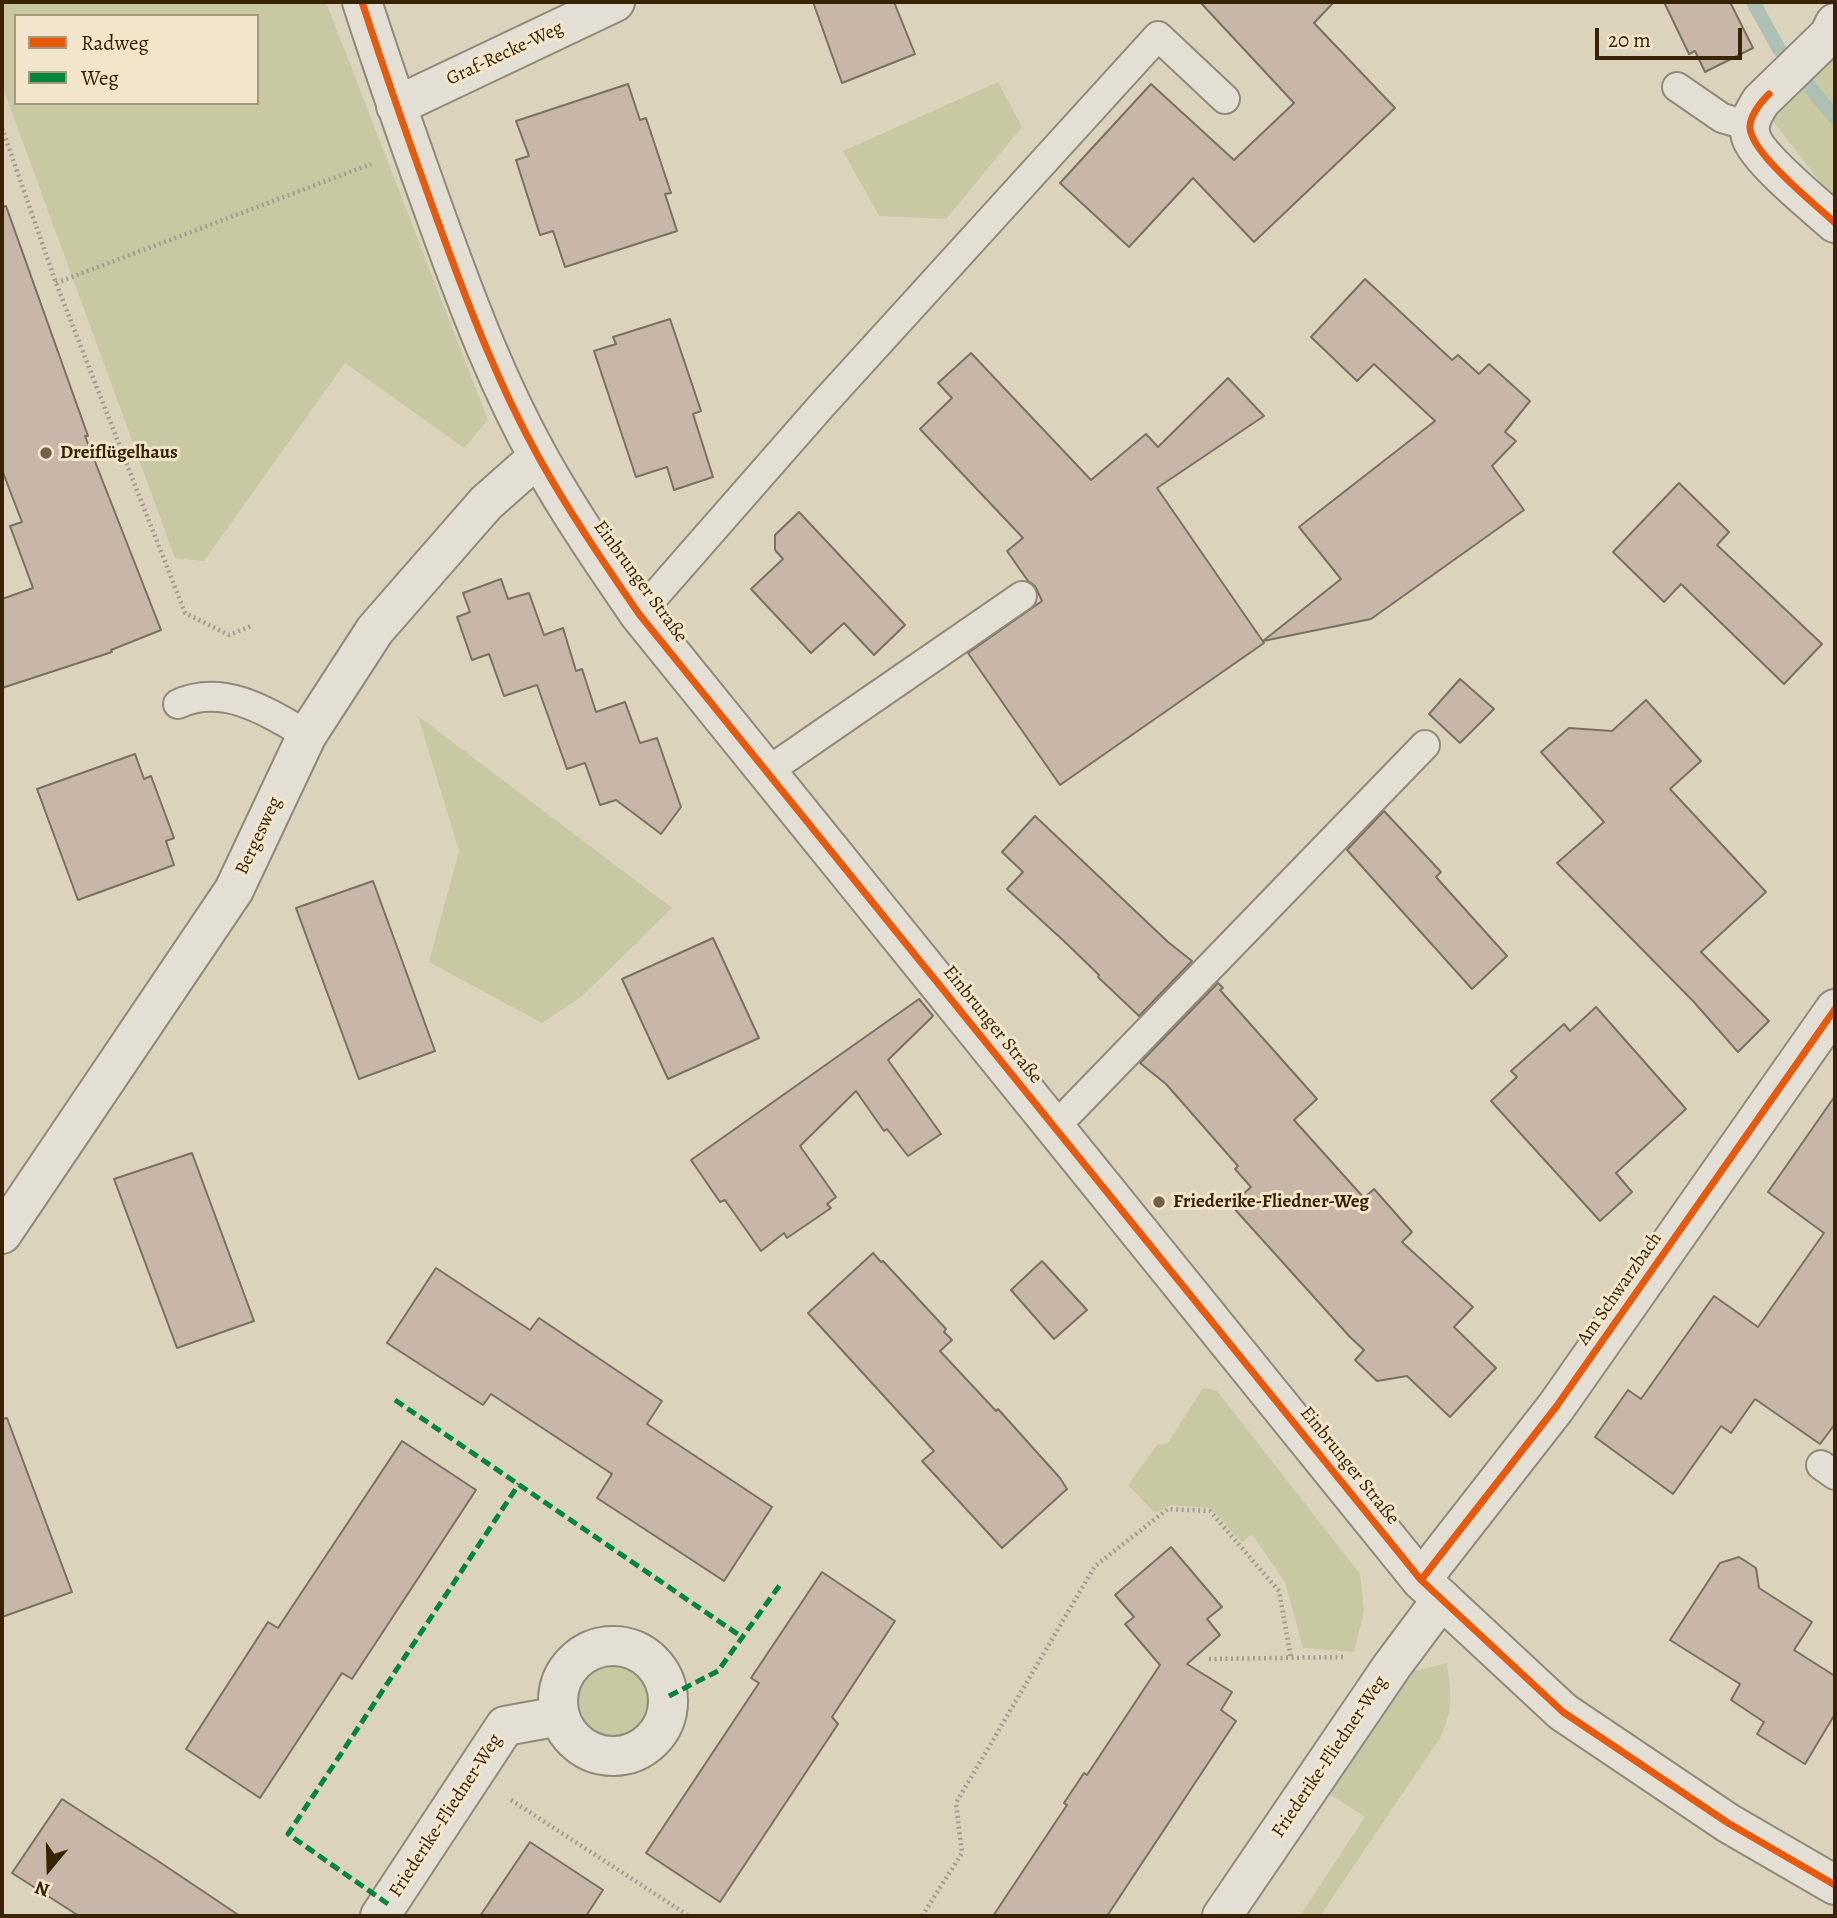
<!DOCTYPE html>
<meta charset="utf-8">
<style>
body{margin:0}
#map{position:relative;width:1837px;height:1918px;overflow:hidden;background:#dcd3bd;font-family:Alegreya,serif}
canvas{display:block}
.frame{position:absolute;inset:0;border:4px solid #392305;pointer-events:none}
.legend{position:absolute;left:14px;top:14px;width:245px;height:91px;box-sizing:border-box;background:#f1e6cc;border:2px solid #a7987c;margin:0;padding:9px 12px;list-style:none;font-size:21px;color:#392305}
.legend li{display:flex;align-items:center;gap:14px;height:35px}
.legend b{width:35px;border:2px solid #a7987c}
.north{position:absolute;left:14px;top:1834px;width:70px;height:70px;-webkit-text-stroke:5px #f1e6cc;paint-order:stroke;rotate:199deg;font-size:19px;font-weight:700;line-height:28px;text-align:center;color:#392305}
.north::after{content:'';display:block;margin:auto;width:24px;height:32px;background:#392305;clip-path:polygon(50% 0,100% 100%,50% 72%,0 100%)}
.scale{position:absolute;left:1595px;top:28px;width:147px;height:32px;box-sizing:border-box;border:4px solid #392305;border-top:0;padding-left:9px;font-size:21px;line-height:24px;white-space:nowrap;color:#392305;-webkit-text-stroke:5px #f1e6cc;paint-order:stroke}
</style>
<div id="map">
<canvas width="1837" height="1918"></canvas>
<div class="frame"></div>
<ul class="legend">
<li><b style="height:9px;background:#e8590c"></b>Radweg</li>
<li><b style="height:9px;background:#00873e"></b>Weg</li>
</ul>
<div class="north">N</div>
<div class="scale">20 m</div>
</div>
<script>
const context = document.querySelector('canvas').getContext('2d');
context.lineJoin = 'round';
function paint(path, color) { context.fillStyle = color; context.fill(path, 'evenodd'); }
function strokePath(path, color, width, dash) { context.strokeStyle = color; context.lineWidth = width; context.lineCap = dash ? 'butt' : 'round'; context.setLineDash(dash || []); context.stroke(path); }
function drawText(font, color, halo, rows, align = 'center') {
  context.font = font + ' Alegreya,serif'; context.lineWidth = 6; context.setLineDash([]); context.textBaseline = 'middle'; context.strokeStyle = halo; context.fillStyle = color; for (const [text, x, y, turn = 0] of rows) {
    context.save(); context.translate(x, y); context.rotate((+turn || 0) * Math.PI / 180); context.textAlign = isNaN(turn) ? turn : align; if (halo) context.strokeText(text, 0, 0); context.fillText(text, 0, 0); context.restore();
  }
}
paint(new Path2D(`
 M 2,2 L 326,2 L 488,420 L 464,448 L 345,363 L 204,561 L 175,558 L 2,85 ZM 16,16 L 257,16 L 257,103 L 16,103 Z
 M 1835,41 L 1835,201 L 1772,120 L 1800,92 Z
 M 998,82 L 1022,127 L 946,219 L 879,216 L 843,151 Z
 M 418,716 L 672,908 L 581,997 L 542,1023 L 429,962 L 459,851 Z
 M 1203,1388 L 1217,1391 L 1360,1574 L 1364,1611 L 1354,1652 L 1303,1648 L 1285,1582 L 1252,1534 L 1242,1543 L 1211,1508 L 1171,1505 L 1155,1513 L 1128,1485 L 1157,1445 L 1168,1443 Z
 M 1447,1663 C 1451,1696 1454,1707 1440,1738 L 1320,1916 L 1300,1916 L 1365,1817 L 1331,1795 L 1328,1788 L 1411,1672 Z
 M578 1701a35 35 0 1 1 70 0a35 35 0 1 1-70 0Z`), '#c8c8a2');
strokePath(new Path2D(`
 M 1753,2 L 1779,49 L 1835,118`), '#acc1b4', 14);
const building = new Path2D(`
 M 813,2 L 894,2 L 915,54 L 842,83 Z
 M 1200,2 L 1334,2 L 1314,23 L 1395,108 L 1254,242 L 1193,178 L 1129,247 L 1060,183 L 1151,84 L 1234,160 L 1294,103 Z
 M 1664,2 L 1730,2 L 1753,48 L 1705,72 L 1695,51 L 1689,54 Z
 M 628,84 L 640,120 L 646,118 L 671,193 L 665,194 L 677,231 L 565,267 L 553,231 L 540,235 L 516,160 L 529,156 L 516,121 Z
 M 6,206 L 88,436 L 85,436 L 161,630 L 111,650 L 112,652 L 2,688 L 2,599 L 33,588 L 10,526 L 22,522 L 2,470 L 2,207 Z
 M 1365,279 L 1452,360 L 1458,355 L 1479,374 L 1489,364 L 1530,401 L 1505,432 L 1516,441 L 1492,466 L 1524,510 L 1371,619 L 1263,641 L 1341,579 L 1299,527 L 1435,421 L 1374,364 L 1357,381 L 1311,337 Z
 M 670,319 L 701,411 L 693,414 L 713,477 L 674,490 L 667,467 L 636,477 L 594,351 L 616,344 L 613,337 Z
 M 971,353 L 1091,480 L 1146,434 L 1158,447 L 1228,378 L 1264,416 L 1157,488 L 1264,643 L 1060,785 L 968,653 L 1042,601 L 1035,586 L 1028,581 L 1007,551 L 1023,538 L 920,429 L 952,398 L 938,383 Z
 M 1679,483 L 1729,532 L 1717,545 L 1822,644 L 1784,684 L 1681,584 L 1664,602 L 1613,552 Z
 M 799,512 L 905,625 L 874,655 L 844,623 L 811,653 L 751,589 L 783,559 L 775,550 L 775,535 Z
 M 501,579 L 508,599 L 529,593 L 544,635 L 563,628 L 576,671 L 582,669 L 596,712 L 625,702 L 640,743 L 657,738 L 681,807 L 661,834 L 616,800 L 600,805 L 585,763 L 567,769 L 537,685 L 504,696 L 489,654 L 472,660 L 457,617 L 470,612 L 463,593 Z
 M 1460,679 L 1494,709 L 1460,743 L 1429,714 Z
 M 1646,700 L 1701,761 L 1670,789 L 1766,892 L 1701,952 L 1769,1021 L 1738,1052 L 1693,1001 L 1557,863 L 1604,822 L 1541,752 L 1569,728 L 1612,731 Z
 M 135,754 L 144,779 L 151,776 L 174,838 L 166,841 L 174,865 L 78,900 L 37,789 Z
 M 1384,811 L 1441,872 L 1436,877 L 1507,956 L 1472,989 L 1347,850 Z
 M 1035,816 L 1168,942 L 1192,961 L 1139,1016 L 1098,977 L 1099,975 L 1065,942 L 1007,889 L 1023,872 L 1002,852 Z
 M 373,881 L 435,1051 L 359,1079 L 296,908 Z
 M 713,938 L 759,1038 L 668,1079 L 622,979 Z
 M 1218,983 L 1223,988 L 1220,990 L 1317,1099 L 1294,1120 L 1364,1198 L 1374,1189 L 1412,1232 L 1402,1242 L 1473,1307 L 1454,1327 L 1496,1368 L 1450,1417 L 1407,1376 L 1377,1381 L 1355,1360 L 1364,1350 L 1350,1337 L 1231,1205 L 1251,1187 L 1235,1169 L 1238,1166 L 1166,1084 L 1140,1063 Z
 M 919,999 L 933,1016 L 888,1060 L 941,1134 L 908,1156 L 887,1129 L 884,1131 L 856,1091 L 800,1146 L 836,1197 L 827,1204 L 831,1208 L 787,1238 L 784,1233 L 761,1251 L 725,1200 L 720,1202 L 691,1160 Z
 M 1596,1007 L 1686,1109 L 1616,1173 L 1632,1192 L 1600,1221 L 1491,1101 L 1517,1077 L 1511,1071 L 1564,1024 L 1570,1031 Z
 M 1835,1096 L 1835,1424 L 1820,1444 L 1755,1399 L 1731,1433 L 1721,1426 L 1673,1494 L 1595,1437 L 1628,1390 L 1641,1399 L 1714,1296 L 1758,1327 L 1824,1233 L 1768,1192 Z
 M 192,1153 L 254,1321 L 177,1348 L 114,1179 Z
 M 873,1253 L 881,1262 L 883,1261 L 946,1329 L 944,1332 L 952,1340 L 940,1351 L 996,1411 L 998,1409 L 1060,1478 L 1067,1489 L 1002,1548 L 922,1461 L 934,1451 L 808,1313 Z
 M 1042,1261 L 1087,1310 L 1054,1339 L 1011,1290 Z
 M 436,1268 L 530,1330 L 539,1318 L 662,1401 L 647,1424 L 772,1507 L 724,1581 L 597,1498 L 612,1474 L 491,1394 L 483,1405 L 387,1343 Z
 M 7,1418 L 72,1592 L 2,1617 L 2,1419 Z
 M 402,1441 L 476,1490 L 352,1679 L 342,1673 L 260,1798 L 186,1749 L 268,1622 L 278,1628 Z
 M 1171,1547 L 1222,1607 L 1207,1619 L 1220,1635 L 1187,1664 L 1232,1692 L 1221,1710 L 1236,1721 L 1107,1916 L 993,1916 L 1067,1805 L 1064,1803 L 1084,1773 L 1087,1775 L 1160,1665 L 1125,1624 L 1134,1617 L 1115,1595 Z
 M 1739,1557 L 1756,1568 L 1759,1588 L 1812,1622 L 1794,1650 L 1835,1676 L 1835,1714 L 1805,1764 L 1757,1734 L 1764,1722 L 1731,1700 L 1740,1684 L 1670,1640 L 1720,1563 Z
 M 822,1572 L 895,1621 L 832,1717 L 838,1724 L 720,1902 L 646,1853 L 759,1683 L 751,1678 Z
 M 62,1799 L 158,1861 L 240,1916 L 79,1916 L 12,1873 Z
 M 530,1842 L 603,1890 L 586,1916 L 480,1916 Z`);
paint(building, '#c8b6a9');
strokePath(building, '#797161', 2);
const service = new Path2D(`
 M 1677,87 L 1722,118 L 1750,126
 M 639,614 L 823,404 L 1158,36 L 1225,99
 M 178,704 C 224,683 268,712 307,735
 M 768,771 L 1022,596
 M 1054,1128 L 1425,745
 M 1821,1465 L 1835,1475`);
const minor = new Path2D(`
 M 1835,23 L 1829,35 L 1761,101 C 1754,112 1747,123 1751,137 C 1758,159 1816,206 1835,223
 M 396,106 L 615,2
 M 2,1234 L 234,890 L 307,735 L 375,630 L 486,503 L 538,457
 M 1421,1580 L 1556,1407 L 1835,1009
 M558 1701a55 55 0 1 1 110 0a55 55 0 1 1-110 0Z
 M 380,1916 L 505,1726 L 560,1716
 M 1222,1916 L 1392,1666 L 1442,1599`);
const tertiary = new Path2D(`
 M 362,2 C 387,79 414,156 442,233 C 470,310 499,386 539,458 C 569,512 604,563 639,614 L 1421,1580 L 1563,1712 L 1728,1823 L 1835,1885`);
strokePath(service, '#918979', 32);
strokePath(minor, '#918979', 42);
strokePath(tertiary, '#918979', 42);
strokePath(new Path2D(`
 M 2,128 L 56,283 L 185,613 L 229,635 L 251,626
 M 56,283 L 371,164
 M 1209,1659 L 1344,1657
 M 511,1800 L 689,1916
 M 922,1916 L 962,1853 L 956,1803 L 1095,1566 L 1168,1509 L 1210,1511 L 1279,1591 L 1291,1658`), '#a39d92', 4.5, [2, 3.5]);
strokePath(service, '#e4dfd4', 28);
strokePath(minor, '#e4dfd4', 38);
strokePath(tertiary, '#e4dfd4', 38);
strokePath(new Path2D(`
 M 395,1400 L 742,1637
 M 669,1696 L 718,1671 L 782,1582
 M 388,1904 L 288,1834 L 519,1484`), '#00873e', 5, [10, 5]);
strokePath(new Path2D(`
 M 362,2 C 387,79 414,156 442,233 C 470,310 499,386 539,458 C 569,512 604,563 639,614 L 1421,1580 L 1563,1712 L 1728,1823 L 1835,1885
 M 1769,94 C 1761,102 1751,113 1750,126 C 1748,151 1816,205 1835,223
 M 1421,1580 L 1556,1407 L 1835,1009`), '#e8590c', 7);
for (const [x, y, r, color] of [
 [46,453,7,"#726145"],
 [1159,1202,7,"#726145"]
]) { const dot = new Path2D(); dot.arc(x, y, r, 0, 2 * Math.PI); context.fillStyle = color; context.fill(dot); strokePath(dot, '#f1e6cc', 2.5); }
drawText('19px', '#392305', '#f1e6cc', [
 ["Graf-Recke-Weg",505,54,-25],
 ["Einbrunger Straße",640,582,54],
 ["Bergesweg",259,836,-65],
 ["Einbrunger Straße",992,1025,51],
 ["Am Schwarzbach",1620,1289,-55],
 ["Einbrunger Straße",1349,1466,51],
 ["Friederike-Fliedner-Weg",1330,1757,-56],
 ["Friederike-Fliedner-Weg",446,1816,-57]
]);
drawText('bold 19px', '#392305', '#f1e6cc', [
 ["Dreiflügelhaus",60,453],
 ["Friederike-Fliedner-Weg",1173,1202]
], 'left');
</script>
